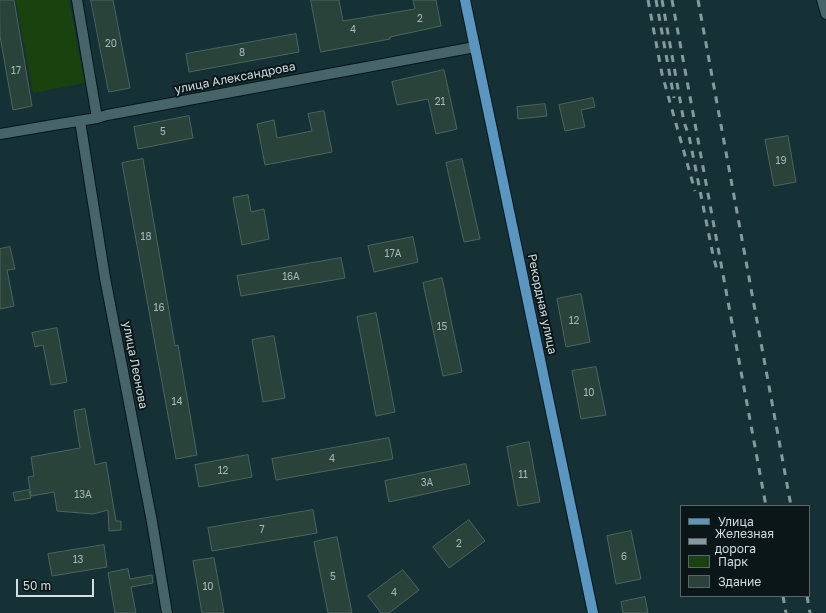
<!DOCTYPE html>
<meta charset="utf-8">
<style>
body{margin:0}
#map{position:relative;width:826px;height:613px;overflow:hidden;background:#153135;font-family:"Golos Text",sans-serif}
canvas{display:block}
.legend{position:absolute;left:680px;top:505px;width:130px;height:92px;box-sizing:border-box;background:#0b1619;border:1px solid #596669;margin:0;padding:5px 7px;list-style:none;font-size:12px;color:#cfdee1}
.legend li{display:flex;align-items:center;gap:8px;height:20px}
.legend b{width:20px;border:1px solid #596669}
.scale{position:absolute;left:16px;top:579px;width:78px;height:18px;box-sizing:border-box;border:2px solid #cfdee1;border-top:0;padding-left:5px;font-size:12px;line-height:14px;white-space:nowrap;color:#cfdee1;-webkit-text-stroke:3px #0b1619;paint-order:stroke}
</style>
<div id="map">
<canvas width="826" height="613"></canvas>
<ul class="legend">
<li><b style="height:5px;background:#5a96bf"></b>Улица</li>
<li><b style="height:5px;background:#869a9d"></b>Железная дорога</li>
<li><b style="height:11px;background:#19420f"></b>Парк</li>
<li><b style="height:11px;background:#29433b"></b>Здание</li>
</ul>
<div class="scale">50 m</div>
</div>
<script>
const context = document.querySelector('canvas').getContext('2d');
context.lineJoin = 'round';
function paint(path, color) { context.fillStyle = color; context.fill(path, 'evenodd'); }
function strokePath(path, color, width, dash) { context.strokeStyle = color; context.lineWidth = width; context.lineCap = dash ? 'butt' : 'round'; context.setLineDash(dash || []); context.stroke(path); }
function drawText(font, color, halo, rows, align = 'center') {
  context.font = font + ' "Golos Text",sans-serif'; context.lineWidth = 4; context.setLineDash([]); context.textBaseline = 'middle'; context.strokeStyle = halo; context.fillStyle = color; for (const [text, x, y, turn = 0] of rows) {
    context.save(); context.translate(x, y); context.rotate((+turn || 0) * Math.PI / 180); context.textAlign = isNaN(turn) ? turn : align; if (halo) context.strokeText(text, 0, 0); context.fillText(text, 0, 0); context.restore();
  }
}
paint(new Path2D(`
 M 16,0 L 69,0 L 85,83 L 33,93 Z`), '#19420f');
const building = new Path2D(`
 M 0,0 L 14,0 L 32,106 L 13,110 L 0,36 Z
 M 91,0 L 113,0 L 130,88 L 109,92 Z
 M 311,0 L 339,0 L 343,21 L 415,9 L 413,0 L 436,0 L 441,26 L 390,37 L 390,39 L 321,52 Z
 M 296,34 L 299,52 L 189,72 L 186,54 Z
 M 444,70 L 457,129 L 436,134 L 428,99 L 397,105 L 392,82 Z
 M 593,98 L 595,107 L 581,110 L 585,127 L 565,131 L 559,105 Z
 M 545,104 L 547,116 L 518,119 L 517,107 Z
 M 324,111 L 332,152 L 265,165 L 257,124 L 274,120 L 277,138 L 312,131 L 308,114 Z
 M 189,116 L 193,138 L 138,149 L 134,127 Z
 M 788,136 L 796,182 L 774,186 L 765,140 Z
 M 143,159 L 175,346 L 178,345 L 197,455 L 176,459 L 122,163 Z
 M 462,159 L 480,239 L 464,242 L 446,163 Z
 M 248,195 L 251,212 L 264,209 L 269,239 L 242,245 L 233,198 Z
 M 413,237 L 418,262 L 374,272 L 368,246 Z
 M 10,247 L 15,269 L 7,270 L 14,306 L 0,309 L 0,249 Z
 M 341,258 L 345,278 L 241,296 L 237,276 Z
 M 442,278 L 462,372 L 443,376 L 423,283 Z
 M 581,294 L 590,342 L 566,347 L 557,299 Z
 M 376,313 L 395,412 L 376,416 L 357,317 Z
 M 57,328 L 67,382 L 51,385 L 43,345 L 35,347 L 32,333 Z
 M 274,336 L 285,398 L 263,402 L 252,340 Z
 M 596,367 L 606,415 L 581,419 L 572,371 Z
 M 85,409 L 95,465 L 106,462 L 116,521 L 121,521 L 121,530 L 109,531 L 108,510 L 93,514 L 57,511 L 54,492 L 31,496 L 28,477 L 34,476 L 31,457 L 80,448 L 74,411 Z
 M 389,438 L 393,459 L 276,480 L 272,459 Z
 M 529,442 L 540,502 L 518,506 L 507,447 Z
 M 248,455 L 252,477 L 199,487 L 195,465 Z
 M 466,464 L 470,484 L 389,502 L 385,481 Z
 M 29,490 L 31,498 L 15,501 L 13,493 Z
 M 313,510 L 317,533 L 212,551 L 208,528 Z
 M 469,520 L 485,541 L 449,568 L 433,547 Z
 M 631,531 L 641,579 L 616,584 L 607,536 Z
 M 337,537 L 352,613 L 328,613 L 314,542 Z
 M 104,545 L 107,567 L 52,576 L 48,554 Z
 M 214,558 L 224,613 L 202,613 L 193,561 Z
 M 128,569 L 130,579 L 152,575 L 153,583 L 131,587 L 136,613 L 115,613 L 108,573 Z
 M 403,570 L 419,590 L 389,613 L 381,613 L 368,596 Z
 M 645,597 L 648,613 L 623,613 L 621,602 Z`);
paint(building, '#29433b');
strokePath(building, '#4b665e', 1);
const minor = new Path2D(`
 M 77,0 L 97,118
 M 822,0 L 826,14
 M 80,121 L 105,278 L 152,522 L 167,613
 M 0,134 L 53,125 L 97,118 L 107,115 L 475,47`);
const major = new Path2D(`
 M 465,0 L 593,613`);
strokePath(minor, '#00181d', 12);
strokePath(major, '#00181d', 12);
strokePath(minor, '#476469', 10);
strokePath(major, '#5a96bf', 10);
strokePath(new Path2D(`
 M 648,0 L 662,74 L 695,191
 M 656,0 L 674,98
 M 662,0 L 684,122 L 689,136 L 713,255 L 718,274
 M 672,0 L 766,506
 M 698,0 L 791,506
 M 783,596 L 786,613
 M 807,596 L 810,613`), '#869a9d', 3, [7, 7]);
drawText('10px', '#a6b7b8', null, [
 ["2",420,19],
 ["4",353,30],
 ["20",111,44],
 ["8",242,53],
 ["17",16,71],
 ["21",440,102],
 ["5",163,132],
 ["19",781,161],
 ["18",146,237],
 ["17А",393,254],
 ["16А",291,277],
 ["16",159,308],
 ["12",574,321],
 ["15",442,327],
 ["10",589,393],
 ["14",177,402],
 ["4",332,459],
 ["12",223,471],
 ["11",523,475],
 ["3А",427,483],
 ["13А",83,495],
 ["7",262,530],
 ["2",459,544],
 ["6",624,557],
 ["13",78,560],
 ["5",333,577],
 ["10",208,587],
 ["4",394,593]
]);
drawText('12px', '#cfdee1', '#0b1619', [
 ["улица Александрова",235,78,-11],
 ["Рекордная улица",542,304,78],
 ["улица Леонова",135,365,79]
]);
</script>
